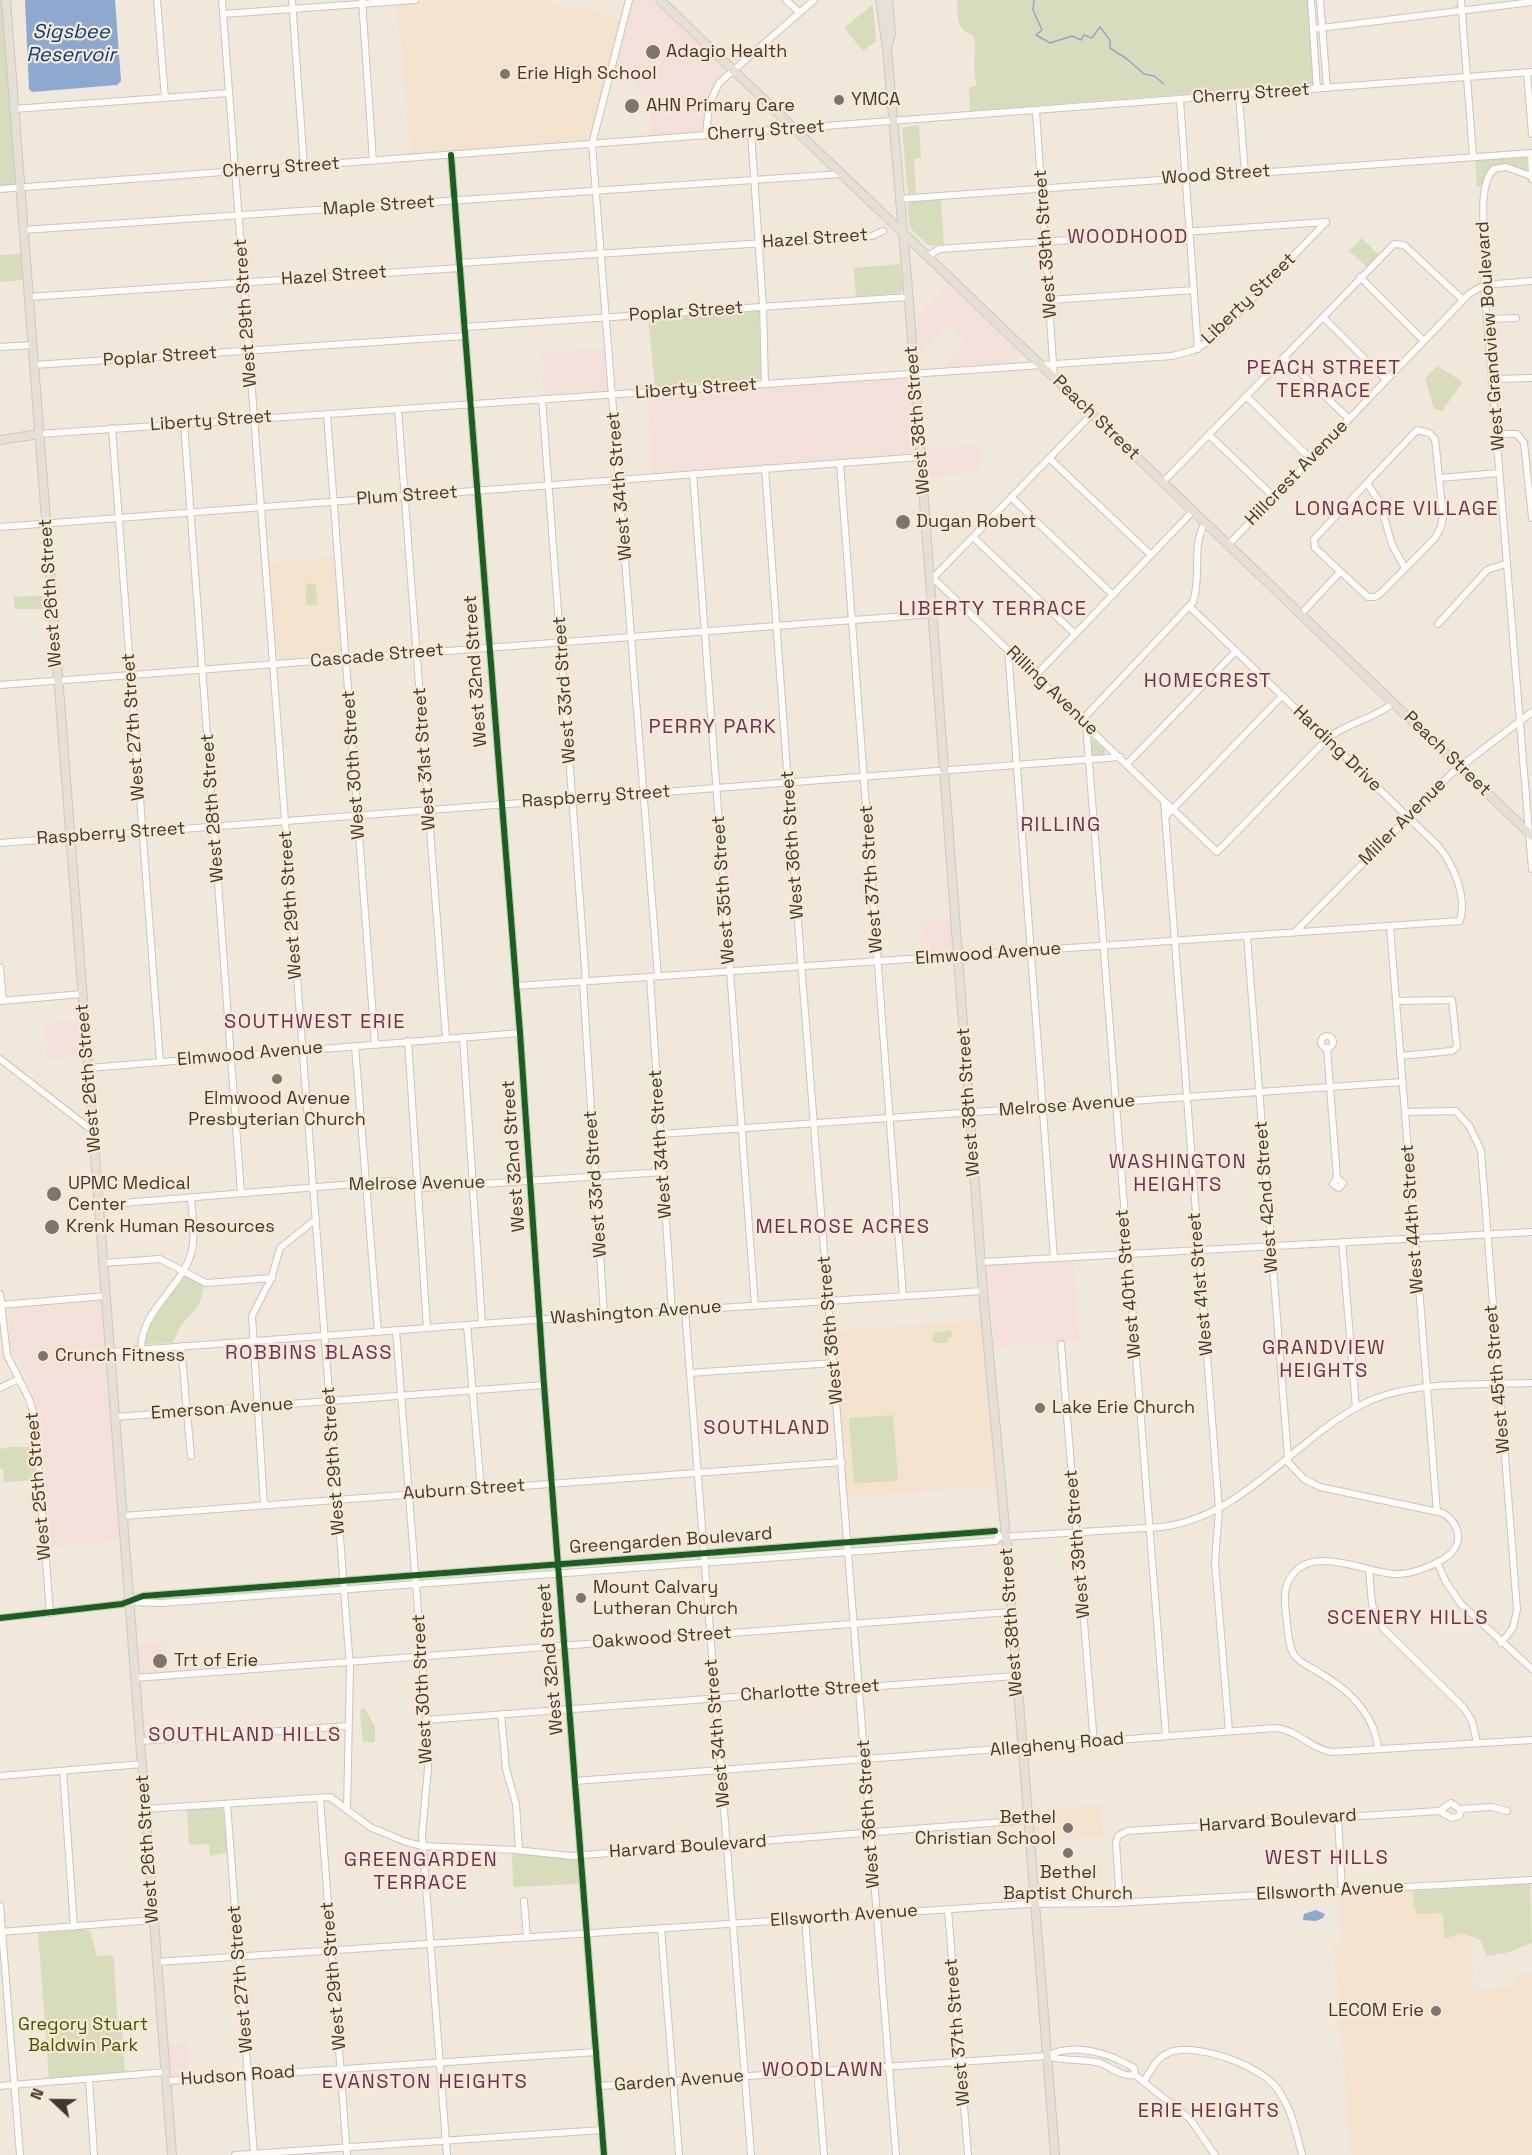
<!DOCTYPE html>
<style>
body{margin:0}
#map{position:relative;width:1532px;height:2155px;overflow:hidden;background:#f1e8dc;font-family:"Space Grotesk",sans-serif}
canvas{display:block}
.north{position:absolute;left:24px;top:2071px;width:60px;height:60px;-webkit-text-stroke:4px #f9e9d4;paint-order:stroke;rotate:292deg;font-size:16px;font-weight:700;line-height:24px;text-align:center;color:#3f3830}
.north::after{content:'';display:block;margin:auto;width:21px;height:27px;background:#3f3830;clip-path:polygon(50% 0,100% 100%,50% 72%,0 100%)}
</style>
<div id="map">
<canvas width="1532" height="2155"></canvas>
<div class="north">N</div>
</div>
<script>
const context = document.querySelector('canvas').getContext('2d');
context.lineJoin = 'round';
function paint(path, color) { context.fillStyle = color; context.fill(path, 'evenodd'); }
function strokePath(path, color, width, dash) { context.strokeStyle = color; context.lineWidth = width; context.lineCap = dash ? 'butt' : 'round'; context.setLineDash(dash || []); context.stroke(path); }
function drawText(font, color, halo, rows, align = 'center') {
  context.font = font + ' "Space Grotesk",sans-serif'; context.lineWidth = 4.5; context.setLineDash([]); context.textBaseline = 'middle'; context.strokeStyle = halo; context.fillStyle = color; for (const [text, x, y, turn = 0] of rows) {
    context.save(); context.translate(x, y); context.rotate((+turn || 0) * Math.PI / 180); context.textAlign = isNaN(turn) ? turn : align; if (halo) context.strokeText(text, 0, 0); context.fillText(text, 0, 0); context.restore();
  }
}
paint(new Path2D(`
 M 632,0 L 653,0 L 724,69 L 710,94 L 703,133 L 649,136 L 652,103 L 615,65 Z
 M 949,285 L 1019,351 L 1019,360 L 1015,363 L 947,367 L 947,362 L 966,341 L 949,324 L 920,353 L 917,316 Z
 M 605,349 L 606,390 L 544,394 L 542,352 Z
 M 906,379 L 911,384 L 916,451 L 914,453 L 652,474 L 647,396 Z
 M 973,445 L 981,453 L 978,472 L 927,477 L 926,449 Z
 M 952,920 L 953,952 L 930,954 L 929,942 L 922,943 L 921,921 Z
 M 80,1021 L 83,1056 L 48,1059 L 45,1023 Z
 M 1072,1260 L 1080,1341 L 994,1347 L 988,1265 Z
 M 101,1301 L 120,1541 L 51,1547 L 40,1418 L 34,1396 L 11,1349 L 7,1309 Z
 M 166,1642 L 168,1673 L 141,1673 L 138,1644 Z
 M 188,2043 L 190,2075 L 172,2076 L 168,2044 Z`), '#f3e0db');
paint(new Path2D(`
 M 430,0 L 552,0 L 553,6 L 589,8 L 620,21 L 590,141 L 411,154 L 397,4 Z
 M 334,557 L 342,653 L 278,660 L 269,563 Z
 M 983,1320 L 996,1486 L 847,1497 L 834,1331 Z
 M 1101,1804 L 1104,1836 L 1034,1841 L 1032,1812 Z
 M 1442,1889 L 1444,1938 L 1462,1933 L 1470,1936 L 1474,1990 L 1509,1988 L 1517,1975 L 1532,1973 L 1532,2155 L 1351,2155 L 1334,1945 L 1342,1944 L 1339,1895 Z`), '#f2e2ce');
paint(new Path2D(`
 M 0,0 L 2,0 L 16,180 L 13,185 L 0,186 Z
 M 957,0 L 1308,0 L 1314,84 L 970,111 L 969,88 L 977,85 C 971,68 977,53 974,36 C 955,28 958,19 957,0 Z
 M 873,4 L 876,41 L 863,51 L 844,28 Z
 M 919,125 L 921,158 L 914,159 L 916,193 L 908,194 L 902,128 Z
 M 1526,155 L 1527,172 L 1500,164 L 1485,174 L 1482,185 L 1477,187 L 1475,159 Z
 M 941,200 L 944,246 L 928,245 L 910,228 L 907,205 L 912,201 Z
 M 1362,238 L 1379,255 L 1367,267 L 1349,251 Z
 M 21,254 L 23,280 L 0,282 L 0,255 Z
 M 900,264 L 903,288 L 901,293 L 856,297 L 854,268 Z
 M 759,309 L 761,379 L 655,387 L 648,317 Z
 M 1437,366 L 1463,382 L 1442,411 L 1434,409 L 1425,379 Z
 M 310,583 L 316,584 L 317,605 L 306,605 L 306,585 Z
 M 45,595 L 46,609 L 14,609 L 14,597 Z
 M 1090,737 L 1105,749 L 1104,755 L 1092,755 Z
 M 185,1276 L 204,1284 C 199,1313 196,1306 181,1326 C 177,1332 176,1337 172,1343 L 145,1344 L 149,1326 L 182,1277 Z
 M 951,1330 L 952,1337 L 948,1338 L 947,1343 L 935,1343 L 932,1340 L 934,1333 Z
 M 893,1415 L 898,1481 L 854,1483 L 849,1418 Z
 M 11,1447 L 35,1447 L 37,1480 L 4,1482 L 3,1469 L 0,1469 L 0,1449 Z
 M 365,1708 L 375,1727 L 375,1742 L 363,1742 L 360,1710 Z
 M 223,1808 L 228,1852 L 210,1856 L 209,1844 L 189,1845 L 187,1810 Z
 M 512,1852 L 577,1860 L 580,1884 L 513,1887 Z
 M 1530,1884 L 1532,1943 L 1506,1953 L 1487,1956 L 1480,1940 L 1462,1933 L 1444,1939 L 1443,1913 L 1418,1914 L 1414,1907 L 1413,1891 Z
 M 86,1929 L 91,1933 L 97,1956 L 112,1955 L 114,1960 L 118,2027 L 122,2027 L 125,2072 L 49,2079 L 38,1932 Z`), '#d7ddbc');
paint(new Path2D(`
 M 25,0 L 115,0 L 121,81 L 117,85 L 32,92 L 29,89 Z
 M 1316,1910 L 1325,1914 L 1323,1918 L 1316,1921 L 1303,1920 L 1304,1914 Z`), '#8ea9cf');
strokePath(new Path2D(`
 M 1034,0 L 1033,10 L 1042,30 L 1036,35 L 1050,43 L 1072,36 L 1081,40 L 1084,35 L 1092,38 L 1100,27 L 1110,40 L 1110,48 L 1127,59 L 1144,74 L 1154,76 L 1164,84`), '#8ea9cf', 1.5);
const minor = new Path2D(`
 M 157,0 L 165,98
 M 222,0 L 350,1667 L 347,1810
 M 292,0 L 304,166
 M 362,0 L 373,161
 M 629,0 L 592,144 L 658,976
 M 786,0 L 799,12
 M 1311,0 L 1317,89
 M 1320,0 L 1327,88
 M 1461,0 L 1473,155
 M 223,14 L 415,0
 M 1313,29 L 1532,2
 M 1527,73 L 1532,134
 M 1239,95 L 1245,173
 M 1180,100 L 1198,349
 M 14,109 L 229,93
 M 1036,111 L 1054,377
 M 751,132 L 763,306 L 765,384
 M 706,135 L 709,104 L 719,83 L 814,0
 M 1531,153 L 1532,179
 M 451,155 L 520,1033 L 544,1385 L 604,2155
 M 1531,176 L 1506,167 L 1494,169 C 1473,189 1490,253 1484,285 L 1532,869
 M 0,189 L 1532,72
 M 899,199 L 1532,153
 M 23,230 L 841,174
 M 927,256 L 940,249 L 1326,222
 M 459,263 L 872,236 L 883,231
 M 1360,277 L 1424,341
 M 28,297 L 460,268
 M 1050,300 L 1194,290
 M 1323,317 L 1386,380
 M 1487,319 L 1516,318
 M 465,327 L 908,297
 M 0,347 L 32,345
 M 1284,357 L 1349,419
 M 34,365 L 465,336
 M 1492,379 L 1532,378
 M 1246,396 L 1311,459
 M 542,399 L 586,981
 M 398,409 L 446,1038
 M 327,414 L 375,1044
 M 184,423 L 241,1193
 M 112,428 L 160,1062
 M 1417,430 L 1429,433 L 1435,439 L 1443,516 L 1441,527 L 1435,538 L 1381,593 L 1375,597 L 1368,597 L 1315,548 L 1314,539 Z
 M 39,434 L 1172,356 L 1194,350 L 1215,337 L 1326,222
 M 1497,434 L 1517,434 L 1524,443 L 1532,518
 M 1209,435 L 1274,497
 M 1049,458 L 1151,555
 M 840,463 L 903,1296
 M 765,468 L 801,962 L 896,2155
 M 693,474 L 755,1306
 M 1439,478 L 1499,473
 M 1163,482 L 1394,244 L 1404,245 L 1463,300
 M 1367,483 L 1380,503 L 1392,545 L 1405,568
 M 1011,497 L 1113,595
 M 0,527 L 921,457
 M 973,537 L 1075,634
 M 1228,545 L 1469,294 L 1484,285 L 1532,281
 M 930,575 L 1217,852 L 1327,739 C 1347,722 1373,720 1393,703
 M 933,578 L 1092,414
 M 1301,614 L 1340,572
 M 1438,624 L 1487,570 L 1505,564
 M 1008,649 L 1054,1258
 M 1036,675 L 1193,511
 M 0,685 L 933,614
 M 1082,720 L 1193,602 C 1202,576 1191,546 1205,523
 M 1086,724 L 1166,1736
 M 1127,764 L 1236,651
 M 1164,801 L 1219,1509 L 1215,1562 L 1229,1731
 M 1165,817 L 1282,696
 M 0,843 L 1120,757
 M 1390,926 L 1437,1512
 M 1295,932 L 1452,773 L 1532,712
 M 1247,936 L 1288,1458
 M 0,967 L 3,1001
 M 650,977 L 672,1311
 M 583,982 L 604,1315
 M 517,986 L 1460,921 C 1467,897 1454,866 1439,847 L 1190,607
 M 0,1001 L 82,994
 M 1396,1001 L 1452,1000 L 1457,1047 L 1452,1051 L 1400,1056
 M1321 1042a6 6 0 1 1 12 0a6 6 0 1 1-12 0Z
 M 463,1037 L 482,1324
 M 408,1041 L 427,1328
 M 355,1046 L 378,1332
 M 1327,1048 L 1337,1178 L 1343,1183 L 1339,1188 L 1333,1184 L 1337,1178
 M 0,1059 L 93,1131
 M 88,1068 L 520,1033
 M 1405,1112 L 1456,1111 L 1470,1127 L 1481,1151 L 1517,1609 L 1513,1628 L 1501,1643
 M 661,1134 L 1402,1082
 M 99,1205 L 390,1181 L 421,1188 L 663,1172
 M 1342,1242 L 1356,1408
 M 982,1262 L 1532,1232
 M 103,1263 L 160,1259 L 206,1283 L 272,1278
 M 0,1294 L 7,1355 L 29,1399 L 35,1418 L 50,1613
 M 0,1305 L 106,1296
 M 685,1310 L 751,2155
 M 467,1325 L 481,1489
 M 396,1330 L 428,1738 L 428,1768 L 422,1835 L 447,2155
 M 1061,1344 L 1094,1743
 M 181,1346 L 191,1456
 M 141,1349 C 141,1311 180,1289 191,1254 C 196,1236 192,1216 191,1198
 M 110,1352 L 533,1320 L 983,1291
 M 690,1373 L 834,1363
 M 0,1388 L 19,1379
 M 115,1417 L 544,1385
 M 1286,1460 L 1304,1479 L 1320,1487 L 1443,1513 C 1451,1518 1457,1525 1458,1535 C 1459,1546 1451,1555 1442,1560 C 1427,1568 1411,1575 1394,1574 C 1363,1572 1309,1542 1289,1580 C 1283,1591 1285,1603 1286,1615 C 1288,1628 1287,1643 1294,1655 C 1301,1664 1311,1667 1320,1673 C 1349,1690 1375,1715 1378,1749
 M 264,1505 L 252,1316 L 271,1279 L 280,1248 L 316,1219
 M 123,1516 L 842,1462
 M 1002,1537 L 1161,1527 C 1245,1517 1294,1438 1365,1403 C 1412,1380 1480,1385 1532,1383
 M 1437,1562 L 1446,1582 L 1461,1604 L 1532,1669
 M 1369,1569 L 1372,1604 L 1383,1628 L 1464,1708 L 1472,1721 L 1477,1743
 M 130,1602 L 162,1603 L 996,1541 L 999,1536
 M 0,1618 L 122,1604 L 143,1596 L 995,1531 L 999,1536
 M 135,1678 L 1010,1612
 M 501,1714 L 506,1769 L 516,1804 L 519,1850
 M 426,1720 L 1015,1676
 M 140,1741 L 348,1726
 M 63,1771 L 74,1927
 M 0,1776 L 142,1764
 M 575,1781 L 1275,1728 C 1297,1729 1310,1749 1332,1752 L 1532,1740
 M 320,1798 L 347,2155
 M 227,1804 L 254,2155
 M 145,1809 L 330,1797 L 370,1827 L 406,1842 L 422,1846 L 515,1850 L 572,1856 L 1028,1820
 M 1461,1809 L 1492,1807 L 1507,1811
 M 1338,1817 L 1342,1891
 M 524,1901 L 527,1938
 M 1120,1903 L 1116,1843 L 1118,1836 L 1127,1831 L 1439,1811 L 1451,1803 L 1461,1810 L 1459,1816 L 1452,1818 L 1439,1811
 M 0,1906 L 20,2155
 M 948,1910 L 968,2155
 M 805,1919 L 824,2155
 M 661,1928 L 679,2155
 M 0,1932 L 154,1920
 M 157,1962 L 1027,1904 L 1115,1903 L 1532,1880
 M 1047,2056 C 1074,2042 1109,2053 1134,2068 L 1135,2075 L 1190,2119 L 1215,2155
 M 89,2079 L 94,2155
 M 166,2081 L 596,2052
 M 1144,2081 C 1151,2071 1156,2058 1168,2053 C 1193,2041 1258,2065 1275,2086 C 1291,2106 1296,2131 1302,2155
 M 0,2086 L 166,2072
 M 599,2086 L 1047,2056 C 1064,2062 1082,2058 1100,2063 C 1110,2067 1125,2078 1135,2075
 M 235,2155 L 602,2130`);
const major = new Path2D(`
 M 6,0 L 172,2155
 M 660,0 L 1532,836
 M 880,0 L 887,48 L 909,301 L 983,1291 L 1006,1537 L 1055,2155
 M 887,48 L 891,34 L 888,0
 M 0,440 L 39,434`);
strokePath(minor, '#cbc4bb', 8);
strokePath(major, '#ccc8c1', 10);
strokePath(minor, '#fdfcfa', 6);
strokePath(major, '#e4e0d5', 8);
strokePath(new Path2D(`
 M 451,155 L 520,1033 L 544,1385 L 604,2155
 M 0,1618 L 122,1604 L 143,1596 L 995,1531`), '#1b5e20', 6);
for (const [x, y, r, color] of [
 [653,52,8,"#7d766c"],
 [505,74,6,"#7d766c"],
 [839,100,6,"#7d766c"],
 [632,106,8,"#7d766c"],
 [903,522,8,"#7d766c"],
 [277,1079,6,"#7d766c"],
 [54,1194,8,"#7d766c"],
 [52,1227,8,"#7d766c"],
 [43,1356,6,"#7d766c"],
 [1040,1408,6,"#7d766c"],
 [581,1598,6,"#7d766c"],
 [160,1661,8,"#7d766c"],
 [1068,1828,6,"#7d766c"],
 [1068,1853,6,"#7d766c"],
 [1436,2011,6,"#7d766c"]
]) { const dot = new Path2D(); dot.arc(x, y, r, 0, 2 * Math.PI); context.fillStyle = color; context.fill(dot); strokePath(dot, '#f9e9d4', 2); }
drawText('18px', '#3f3830', '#f9e9d4', [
 ["Adagio Health",666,52],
 ["Erie High School",517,74],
 ["YMCA",851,100],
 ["AHN Primary Care",646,106],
 ["Dugan Robert",916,522],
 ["Elmwood Avenue",277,1099,"center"],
 ["Presbyterian Church",277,1120,"center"],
 ["UPMC Medical",68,1184],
 ["Center",68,1205],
 ["Krenk Human Resources",66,1227],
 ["Crunch Fitness",55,1356],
 ["Lake Erie Church",1052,1408],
 ["Mount Calvary",593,1588],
 ["Lutheran Church",593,1609],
 ["Trt of Erie",174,1661],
 ["Bethel",1056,1818,"right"],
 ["Christian School",1056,1839,"right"],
 ["Bethel",1068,1873,"center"],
 ["Baptist Church",1068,1894,"center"],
 ["LECOM Erie",1424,2011,"right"]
], 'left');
drawText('18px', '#3f3830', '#f9e9d4', [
 ["Cherry Street",1251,94,-4],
 ["Cherry Street",766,131,-4],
 ["Cherry Street",281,168,-4],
 ["Wood Street",1216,175,-4],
 ["Maple Street",379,206,-4],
 ["Hazel Street",815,239,-4],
 ["West 39th Street",1046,244,-94],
 ["Hazel Street",334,276,-4],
 ["Liberty Street",1249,299,-44],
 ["Poplar Street",686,312,-4],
 ["West 29th Street",246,313,-94],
 ["West Grandview Boulevard",1491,336,-94],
 ["Poplar Street",160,357,-4],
 ["Liberty Street",696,389,-4],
 ["Peach Street",1096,418,44],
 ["West 38th Street",918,420,-95],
 ["Liberty Street",211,421,-4],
 ["Hillcrest Avenue",1297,473,-46],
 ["West 34th Street",620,486,-95],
 ["Plum Street",407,496,-4],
 ["West 26th Street",51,593,-94],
 ["Cascade Street",377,656,-5],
 ["West 32nd Street",476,671,-94],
 ["West 33rd Street",565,690,-94],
 ["Rilling Avenue",1052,691,44],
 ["West 27th Street",134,727,-94],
 ["Harding Drive",1337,749,44],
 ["Peach Street",1447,754,44],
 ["West 31st Street",425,759,-94],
 ["West 30th Street",354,765,-94],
 ["Raspberry Street",596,797,-4],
 ["West 28th Street",213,808,-94],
 ["Miller Avenue",1403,822,-45],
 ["Raspberry Street",111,834,-4],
 ["West 36th Street",793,845,-94],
 ["West 37th Street",872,879,-94],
 ["West 35th Street",724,890,-94],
 ["West 29th Street",291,905,-94],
 ["Elmwood Avenue",988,954,-4],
 ["Elmwood Avenue",250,1054,-5],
 ["West 26th Street",89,1078,-95],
 ["West 38th Street",969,1102,-94],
 ["Melrose Avenue",1067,1106,-4],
 ["West 34th Street",661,1144,-94],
 ["West 32nd Street",514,1156,-94],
 ["Melrose Avenue",417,1184,-1],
 ["West 33rd Street",596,1184,-94],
 ["West 42nd Street",1267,1197,-94],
 ["West 44th Street",1413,1219,-94],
 ["West 40th Street",1129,1284,-95],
 ["West 41st Street",1201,1284,-95],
 ["Washington Avenue",636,1313,-4],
 ["West 36th Street",831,1330,-95],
 ["West 45th Street",1498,1379,-95],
 ["Emerson Avenue",222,1409,-4],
 ["West 29th Street",334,1461,-94],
 ["West 25th Street",39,1486,-95],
 ["Auburn Street",464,1490,-4],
 ["Greengarden Boulevard",671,1541,-4],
 ["West 39th Street",1078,1544,-95],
 ["West 38th Street",1012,1622,-94],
 ["Oakwood Street",662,1638,-4],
 ["West 32nd Street",551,1659,-95],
 ["West 30th Street",423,1689,-93],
 ["Charlotte Street",810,1691,-4],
 ["West 34th Street",718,1733,-95],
 ["Allegheny Road",1057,1745,-5],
 ["West 36th Street",869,1814,-94],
 ["Harvard Boulevard",1278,1821,-4],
 ["Harvard Boulevard",688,1847,-4],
 ["West 26th Street",148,1849,-94],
 ["Ellsworth Avenue",1330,1891,-3],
 ["Ellsworth Avenue",844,1916,-4],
 ["West 29th Street",334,1976,-95],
 ["West 27th Street",241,1979,-95],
 ["West 37th Street",958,2032,-95],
 ["Hudson Road",238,2076,-4],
 ["Garden Avenue",679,2081,-4]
]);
drawText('18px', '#405500', '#f9e9d4', [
 ["Gregory Stuart",83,2025],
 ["Baldwin Park",83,2046]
]);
drawText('italic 20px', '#013e85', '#f9e9d4', [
 ["Sigsbee",71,33],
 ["Reservoir",71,56]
]);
context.letterSpacing = '1.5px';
drawText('20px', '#6c315b', '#f9e9d4', [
 ["WOODHOOD",1128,238],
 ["PEACH STREET",1324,369],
 ["TERRACE",1324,392],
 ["LONGACRE VILLAGE",1397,510],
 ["LIBERTY TERRACE",993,610],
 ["HOMECREST",1208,682],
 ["PERRY PARK",713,728],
 ["RILLING",1061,826],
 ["SOUTHWEST ERIE",315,1023],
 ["WASHINGTON",1178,1163],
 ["HEIGHTS",1178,1186],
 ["MELROSE ACRES",843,1228],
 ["GRANDVIEW",1324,1349],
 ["HEIGHTS",1324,1372],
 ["ROBBINS BLASS",309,1354],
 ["SOUTHLAND",767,1429],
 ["SCENERY HILLS",1408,1619],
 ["SOUTHLAND HILLS",245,1736],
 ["WEST HILLS",1327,1859],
 ["GREENGARDEN",421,1861],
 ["TERRACE",421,1884],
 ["WOODLAWN",823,2071],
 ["EVANSTON HEIGHTS",425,2083],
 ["ERIE HEIGHTS",1209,2112]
]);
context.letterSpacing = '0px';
</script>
